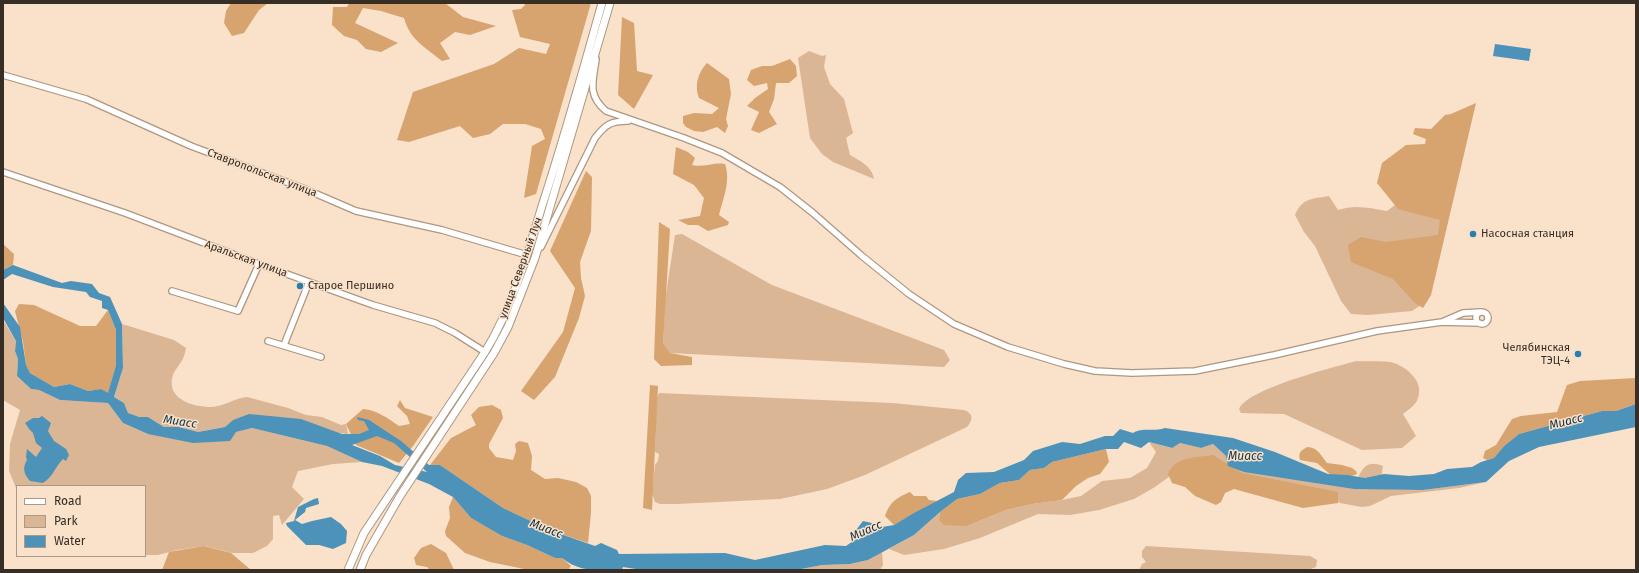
<!DOCTYPE html>
<meta charset="utf-8">
<style>
body{margin:0}
#map{position:relative;width:1639px;height:573px;overflow:hidden;background:#f9e1ca;font-family:"Fira Sans",sans-serif}
canvas{display:block}
.frame{position:absolute;inset:0;border:4px solid #372e25;pointer-events:none}
.legend{position:absolute;left:16px;top:485px;width:130px;height:72px;box-sizing:border-box;background:#f9e1ca;border:1px solid #ab9988;margin:0;padding:5px 7px;list-style:none;font-size:12px;color:#372e25}
.legend li{display:flex;align-items:center;gap:8px;height:20px}
.legend b{width:20px;border:1px solid #ab9988}
</style>
<div id="map">
<canvas width="1639" height="573"></canvas>
<div class="frame"></div>
<ul class="legend">
<li><b style="height:5px;background:#fff"></b>Road</li>
<li><b style="height:11px;background:#dab694"></b>Park</li>
<li><b style="height:11px;background:#4d92b9"></b>Water</li>
</ul>
</div>
<script>
const context = document.querySelector('canvas').getContext('2d');
context.lineJoin = 'round';
function paint(path, color) { context.fillStyle = color; context.fill(path, 'evenodd'); }
function strokePath(path, color, width, dash) { context.strokeStyle = color; context.lineWidth = width; context.lineCap = dash ? 'butt' : 'round'; context.setLineDash(dash || []); context.stroke(path); }
function drawText(font, color, halo, rows, align = 'center') {
  context.font = font + ' "Fira Sans",sans-serif'; context.lineWidth = 3; context.setLineDash([]); context.textBaseline = 'middle'; context.strokeStyle = halo; context.fillStyle = color; for (const [text, x, y, turn = 0] of rows) {
    context.save(); context.translate(x, y); context.rotate((+turn || 0) * Math.PI / 180); context.textAlign = isNaN(turn) ? turn : align; if (halo) context.strokeText(text, 0, 0); context.fillText(text, 0, 0); context.restore();
  }
}
paint(new Path2D(`
 M 809,51 L 822,56 L 826,55 L 824,67 L 830,84 L 844,99 L 853,133 L 846,138 L 850,155 C 860,161 872,166 874,179 L 833,162 L 822,154 L 810,138 L 798,58 Z
 M 1455,168 L 1424,303 L 1412,311 L 1368,315 L 1351,314 L 1341,301 L 1315,246 L 1304,232 L 1295,215 C 1302,198 1312,199 1329,196 L 1338,210 C 1355,204 1370,208 1387,211 L 1395,205 L 1401,193 Z
 M 682,234 L 772,285 L 944,350 L 950,360 L 944,367 L 670,353 L 663,346 L 665,301 L 675,235 Z
 M 3,320 L 16,341 L 15,351 L 18,359 L 17,376 L 31,389 L 39,390 L 60,400 L 108,403 L 123,423 L 148,434 L 236,432 L 252,428 L 327,446 L 362,462 L 333,464 L 298,471 L 292,487 L 304,499 L 282,525 L 279,515 L 273,516 L 273,539 L 267,546 L 253,553 L 232,553 L 205,546 L 177,550 L 158,555 L 145,555 L 145,486 L 17,486 L 17,489 L 16,488 L 9,471 L 10,444 L 20,410 L 3,400 Z
 M 122,324 L 174,340 L 186,348 C 185,353 184,358 181,362 C 178,367 174,371 173,375 C 165,399 193,407 211,407 C 223,407 235,398 247,397 L 288,408 L 306,415 L 322,417 L 341,425 L 346,424 L 348,434 L 233,420 L 225,427 L 198,432 L 179,427 L 164,427 L 148,417 L 139,418 L 128,413 L 124,403 L 114,397 L 123,368 Z
 M 1356,361 C 1366,362 1385,360 1394,363 C 1408,368 1424,382 1418,398 C 1416,405 1408,410 1403,414 L 1416,436 L 1402,448 L 1362,450 L 1284,414 L 1241,413 L 1239,409 C 1249,388 1332,368 1356,361 Z
 M 659,393 L 892,403 L 964,410 C 974,414 973,420 967,427 L 865,475 L 827,489 L 780,499 L 677,504 L 660,504 L 655,502 L 652,493 L 655,465 L 658,461 L 659,454 L 655,452 L 656,400 Z
 M 1149,442 L 1171,448 L 1180,443 L 1201,448 L 1213,444 L 1226,456 L 1354,489 C 1360,474 1363,458 1383,466 L 1381,478 L 1387,489 L 1423,490 L 1486,482 L 1459,488 L 1391,496 L 1370,506 L 1362,507 L 1340,503 L 1327,493 L 1177,471 L 1155,487 L 1134,499 L 1099,510 L 1070,515 L 1038,514 L 980,538 L 944,549 L 904,555 L 889,549 L 914,535 L 940,512 L 939,520 L 967,526 L 1006,510 L 1032,504 L 1062,500 L 1081,496 L 1102,481 L 1130,478 L 1147,468 L 1156,452 Z
 M 1146,546 L 1310,556 L 1317,560 L 1316,567 L 1308,570 L 1139,570 L 1142,564 L 1146,562 L 1142,557 L 1142,551 Z
 M 882,552 L 883,565 L 880,570 L 796,570 L 822,565 L 850,564 L 868,560 Z`), '#dab694');
paint(new Path2D(`
 M 231,3 L 268,3 L 259,10 L 244,33 L 232,36 L 224,23 L 226,11 Z
 M 349,3 L 445,3 L 463,17 L 496,26 L 470,35 L 455,32 L 440,43 L 450,59 L 442,61 C 425,47 410,40 404,18 L 381,11 L 363,8 L 355,23 L 398,43 L 381,52 L 366,49 L 357,40 L 344,36 L 332,25 L 333,7 L 347,7 Z
 M 524,3 L 591,3 L 536,194 L 524,198 L 532,146 L 545,139 L 541,129 L 525,124 L 503,124 L 490,134 L 473,138 L 460,126 L 409,142 L 397,140 L 413,92 L 494,64 L 519,48 L 546,54 L 550,44 L 520,37 L 512,10 L 521,9 L 525,5 Z
 M 622,17 L 634,23 L 637,71 L 653,75 L 634,109 L 618,95 Z
 M 790,59 L 796,66 L 797,76 L 789,83 L 776,83 L 774,99 L 769,112 L 777,124 L 759,133 L 751,130 L 759,112 L 747,106 L 755,98 L 768,89 L 767,83 L 754,86 L 747,80 L 751,70 L 762,66 L 772,66 Z
 M 707,63 L 729,79 L 731,94 L 726,119 L 728,126 L 725,133 L 717,127 L 703,132 L 694,131 L 686,127 L 683,123 L 683,116 L 694,113 L 712,114 L 719,108 L 699,98 C 694,85 698,73 707,63 Z
 M 1476,103 L 1431,295 L 1423,308 L 1415,303 L 1393,279 L 1351,262 L 1348,245 L 1361,237 L 1386,242 L 1438,235 L 1440,220 L 1398,209 L 1377,183 L 1382,163 L 1406,145 L 1425,144 L 1426,139 L 1413,134 L 1415,128 L 1431,129 L 1445,115 L 1451,114 Z
 M 676,147 L 688,152 L 695,158 L 692,165 C 703,168 714,162 725,164 C 731,181 723,199 719,215 L 729,222 L 728,225 L 708,231 L 698,225 L 688,225 L 678,220 L 700,216 L 704,198 L 694,185 L 673,174 Z
 M 586,171 L 592,177 L 591,231 L 580,262 L 581,278 L 585,296 L 579,318 L 555,377 L 534,400 L 521,391 L 563,332 L 575,288 L 550,251 Z
 M 659,222 L 670,229 L 663,344 L 670,353 L 692,357 L 692,365 L 661,366 L 654,359 Z
 M 3,244 L 14,254 L 13,265 L 3,270 Z
 M 19,304 L 34,305 L 80,326 L 96,326 L 108,310 L 116,330 L 116,365 L 108,394 L 101,389 L 88,391 L 70,384 L 54,387 L 30,373 L 26,365 L 23,342 L 15,311 Z
 M 1636,378 L 1636,404 L 1616,411 L 1602,411 L 1519,434 L 1504,446 L 1494,458 L 1487,460 L 1483,458 L 1485,451 L 1496,445 L 1512,419 L 1521,416 L 1557,412 L 1567,385 L 1580,381 Z
 M 650,385 L 658,386 L 652,510 L 643,508 Z
 M 400,400 L 405,408 L 433,417 L 413,446 L 399,463 L 356,445 L 346,424 L 363,409 C 377,410 387,418 399,426 L 410,424 L 407,416 L 397,406 Z
 M 492,405 L 501,410 L 503,418 L 489,444 L 489,448 L 496,457 L 513,460 L 516,451 L 515,444 L 519,441 L 528,443 L 532,456 L 531,470 L 545,479 L 558,478 L 576,482 L 587,488 L 591,496 L 591,513 L 588,543 L 552,531 L 503,508 L 440,465 L 430,465 L 451,438 L 476,425 L 471,415 L 479,407 Z
 M 1307,447 C 1318,447 1321,456 1327,463 L 1342,465 L 1352,468 L 1356,471 L 1357,474 L 1349,477 L 1332,476 L 1317,463 L 1300,460 C 1298,452 1301,451 1307,447 Z
 M 1106,449 L 1109,462 L 1100,474 L 1088,478 L 1076,486 L 1062,500 L 1032,504 L 1006,510 L 967,526 L 944,525 L 939,520 L 940,512 L 957,499 L 980,494 L 1000,483 L 1019,480 L 1030,470 L 1044,468 L 1052,462 Z
 M 1213,455 L 1242,473 L 1338,492 L 1338,503 L 1303,508 L 1234,489 L 1225,493 L 1221,502 L 1216,505 L 1195,496 L 1185,487 L 1172,483 L 1168,474 C 1175,456 1196,458 1213,455 Z
 M 910,492 L 914,496 L 926,496 L 929,500 L 937,501 L 894,525 L 885,516 C 890,502 896,498 910,492 Z
 M 453,497 L 471,518 L 502,536 L 527,545 L 555,558 L 562,558 L 571,566 L 568,570 L 529,570 L 490,562 L 465,553 L 446,536 L 445,531 L 450,518 L 449,507 Z
 M 431,544 L 446,553 L 454,570 L 430,570 L 427,567 L 416,565 L 414,558 L 421,548 Z
 M 204,546 L 231,553 L 251,570 L 162,570 L 169,552 Z`), '#d7a36f');
paint(new Path2D(`
 M 1495,44 L 1531,49 L 1529,61 L 1493,56 Z
 M 13,265 L 62,283 L 71,281 L 92,284 L 99,293 L 110,297 L 122,324 L 123,368 L 114,397 L 124,403 L 128,413 L 139,417 L 148,417 L 164,427 L 179,427 L 198,432 L 225,427 L 233,420 L 249,414 L 301,419 L 342,434 L 359,434 L 369,430 L 364,421 L 358,420 L 357,417 L 369,420 L 401,441 L 429,465 L 440,465 L 503,508 L 552,531 L 595,546 L 601,543 L 617,550 L 619,554 L 725,553 L 755,560 L 825,545 L 846,546 L 856,539 L 856,530 L 863,521 L 872,523 L 870,529 L 894,525 L 914,513 L 954,492 L 958,480 L 966,473 L 994,472 L 1024,460 L 1033,451 L 1062,442 L 1080,444 L 1105,436 L 1113,436 L 1120,429 L 1133,433 C 1142,427 1154,432 1165,428 L 1233,438 L 1275,452 L 1328,474 L 1347,475 L 1365,478 L 1384,474 L 1409,476 L 1434,474 L 1447,469 L 1472,467 L 1481,462 L 1494,458 L 1504,446 L 1519,434 L 1602,411 L 1616,411 L 1636,404 L 1636,427 L 1539,447 L 1509,461 L 1486,482 L 1423,490 L 1354,489 L 1244,472 L 1228,466 L 1226,456 L 1213,444 L 1201,448 L 1180,443 L 1172,448 L 1149,442 L 1141,448 L 1124,442 L 1118,449 L 1106,449 L 1052,462 L 1044,468 L 1030,470 L 1019,480 L 1000,483 L 980,494 L 957,499 L 940,512 L 914,535 L 868,560 L 850,564 L 822,565 L 796,570 L 642,570 L 623,567 L 622,570 C 600,570 580,573 562,558 L 555,558 L 527,545 L 502,536 L 471,518 L 453,497 L 429,484 L 382,466 L 362,462 L 327,446 L 252,428 L 236,432 L 230,441 L 193,443 L 148,434 L 123,423 L 108,403 L 60,400 L 39,390 L 31,389 L 17,376 L 18,359 L 15,351 L 16,341 L 3,318 L 3,303 L 20,327 L 26,365 L 30,373 L 54,387 L 70,384 L 88,391 L 101,389 L 108,393 L 116,365 L 116,330 L 108,310 L 102,308 L 102,301 L 90,297 L 86,292 L 53,287 L 12,274 L 3,280 L 3,270 ZM 377,436 L 394,443 L 427,472 L 395,465 L 380,456 L 352,445 Z
 M 42,416 L 51,423 L 48,431 L 54,441 L 66,449 L 69,455 L 66,461 L 63,459 C 55,467 53,477 43,483 L 30,481 C 24,474 22,468 27,460 L 26,457 L 27,449 L 36,457 L 42,448 L 36,443 L 33,433 L 30,430 L 25,423 L 33,418 L 39,418 Z
 M 318,498 L 319,504 L 306,508 L 305,512 L 295,520 L 302,524 L 312,521 L 331,517 L 341,524 L 347,531 L 346,543 L 333,549 L 319,545 L 306,545 L 287,526 L 286,523 L 294,521 L 298,507 L 314,499 Z`), '#4d92b9');
const minor = new Path2D(`
 M 596,59 C 593,82 587,95 606,111 L 684,138 L 722,153 L 780,187 L 813,213 L 862,256 L 909,294 L 954,324 L 1008,347 L 1064,364 L 1095,371 L 1132,373 L 1195,371 L 1274,355 L 1377,331 L 1442,322 L 1463,313 L 1480,312
 M 3,75 L 86,99 L 191,146 L 305,189 L 356,211 L 442,230 L 527,255
 M 3,172 L 125,213 L 259,264 L 373,305 L 435,323 L 455,333 L 485,352
 M 541,247 L 595,138 C 606,124 611,121 628,121
 M 172,291 L 238,311 L 259,264
 M1476 318a6 6 0 1 1 12 0a6 6 0 1 1-12 0Z
 M 1442,322 L 1479,323
 M 268,341 L 321,357
 M 284,345 L 309,282`);
const major = new Path2D(`
 M 348,570 L 364,533 L 485,352 C 512,308 527,256 542,206 C 564,139 583,71 602,3
 M 360,570 L 366,555 L 400,496 L 494,353 L 508,327 L 535,258 L 610,3`);
strokePath(minor, '#ad9781', 8);
strokePath(major, '#ad9781', 9);
strokePath(minor, '#fff', 5.5);
strokePath(major, '#fff', 7);
for (const [x, y, r, color] of [
 [1473,234,4,"#2680ae"],
 [300,286,4,"#2680ae"],
 [1578,354,4,"#2680ae"]
]) { const dot = new Path2D(); dot.arc(x, y, r, 0, 2 * Math.PI); context.fillStyle = color; context.fill(dot); strokePath(dot, '#f9e1ca', 1.5); }
drawText('11px', '#372e25', '#f9e1ca', [
 ["Ставропольская улица",262,173,21],
 ["Аральская улица",246,259,20],
 ["улица Северный Луч",521,268,-70]
]);
drawText('11px', '#372e25', '#f9e1ca', [
 ["Насосная станция",1481,234],
 ["Старое Першино",308,286],
 ["Челябинская",1570,348,"right"],
 ["ТЭЦ-4",1570,361,"right"]
], 'left');
drawText('italic 12px', '#123243', '#f9e1ca', [
 ["Миасс",180,422,9],
 ["Миасс",1566,422,-14],
 ["Миасс",1245,457],
 ["Миасс",546,529,21],
 ["Миасс",866,531,-24]
]);
</script>
